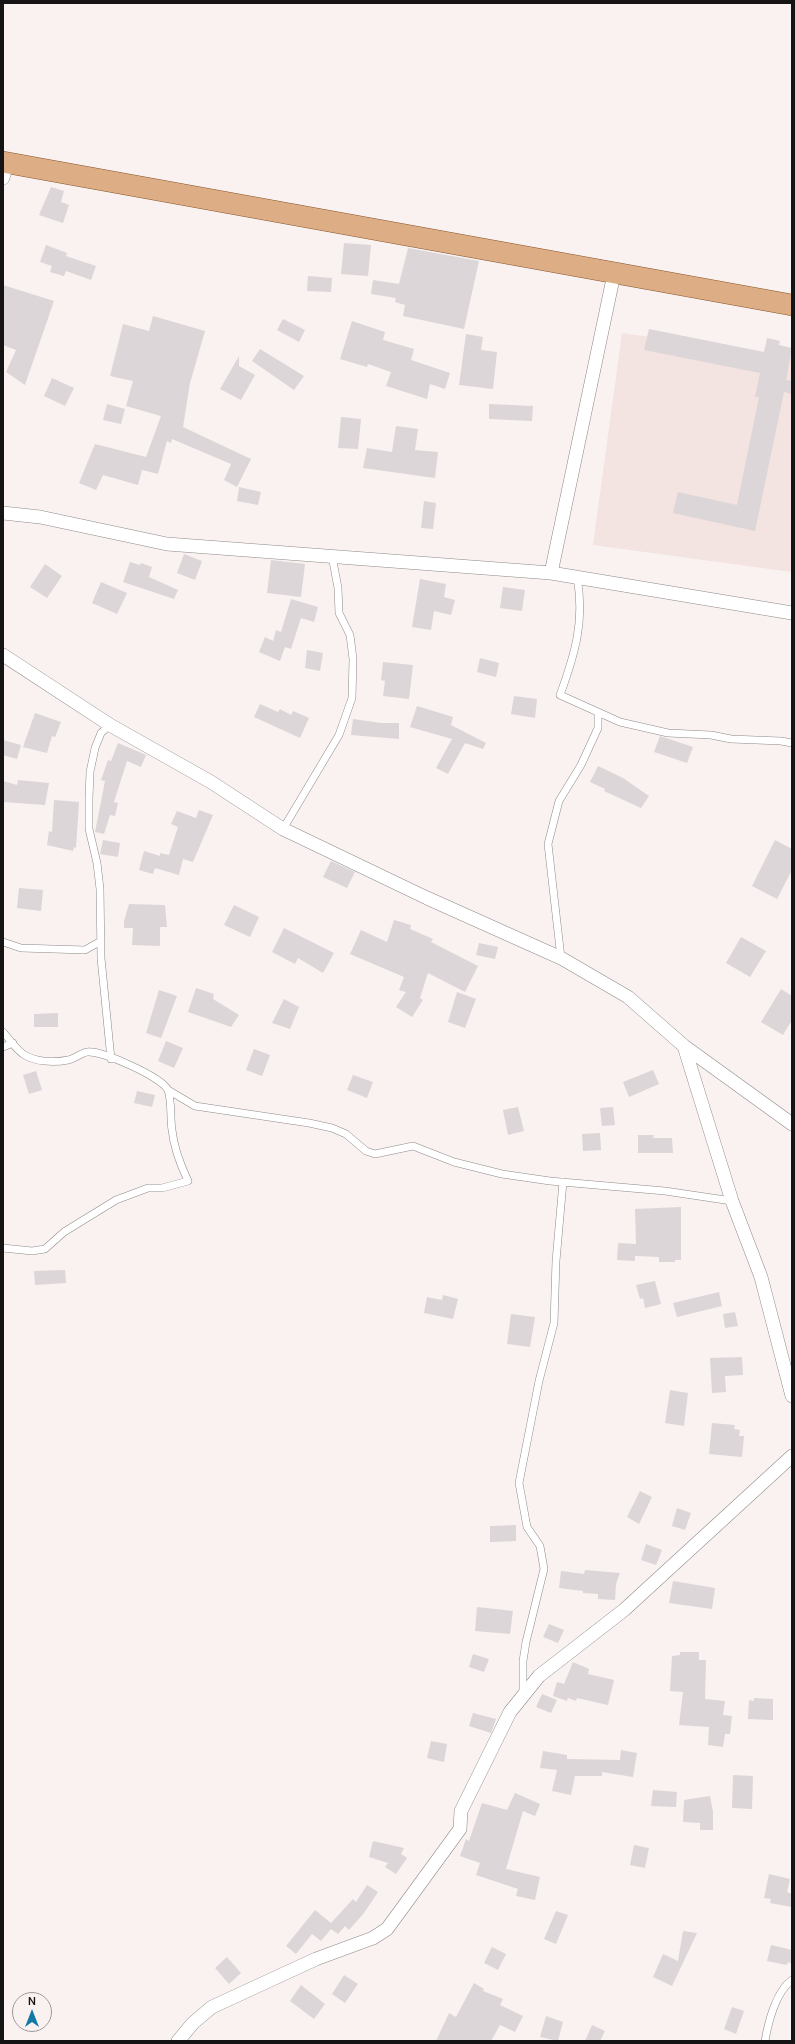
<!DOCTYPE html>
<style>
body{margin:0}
#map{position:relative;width:795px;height:2044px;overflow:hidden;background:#f9f2f1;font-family:Manrope,sans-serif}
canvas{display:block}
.frame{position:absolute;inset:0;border:4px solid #151313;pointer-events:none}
.north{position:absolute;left:12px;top:1992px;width:40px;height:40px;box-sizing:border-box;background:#f9f2f1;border:1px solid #9e9998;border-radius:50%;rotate:0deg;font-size:11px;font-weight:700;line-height:16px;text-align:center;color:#151313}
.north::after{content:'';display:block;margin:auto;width:14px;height:18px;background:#127aa5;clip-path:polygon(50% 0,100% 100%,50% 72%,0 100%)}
</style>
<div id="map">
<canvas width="795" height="2044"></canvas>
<div class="frame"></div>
<div class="north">N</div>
</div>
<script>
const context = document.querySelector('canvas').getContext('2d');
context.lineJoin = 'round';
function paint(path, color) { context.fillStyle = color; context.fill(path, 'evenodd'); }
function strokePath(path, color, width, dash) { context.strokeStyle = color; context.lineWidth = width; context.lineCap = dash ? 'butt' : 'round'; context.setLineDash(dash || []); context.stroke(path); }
paint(new Path2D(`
 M 622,333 L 792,357 L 792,572 L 593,545 Z`), '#f3e3e1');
paint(new Path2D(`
 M 51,187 L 64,191 L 61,202 L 69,205 L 63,223 L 39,215 Z
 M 344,243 L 371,245 L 368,276 L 341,274 Z
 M 46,245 L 67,253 L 66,256 L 96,266 L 91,280 L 66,271 L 64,276 L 50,272 L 52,266 L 40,262 Z
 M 408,248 L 479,261 L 464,329 L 403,316 L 405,305 L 395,302 L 396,298 L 371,294 L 373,280 L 399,284 Z
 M 308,276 L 332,278 L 331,292 L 307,291 Z
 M 3,285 L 54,301 L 25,385 L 6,372 L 16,350 L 3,345 Z
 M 153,316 L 205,331 L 190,383 L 183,427 L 251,459 L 237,487 L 224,480 L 231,464 L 172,439 L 171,443 L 167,441 L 158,474 L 142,470 L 138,485 L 103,475 L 96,490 L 79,483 L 95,444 L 146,457 L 161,416 L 126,406 L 133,381 L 110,376 L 123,324 L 149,331 Z
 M 283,319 L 305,330 L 299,342 L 277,330 Z
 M 352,321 L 385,332 L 383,340 L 414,349 L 411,360 L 450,373 L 445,389 L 430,384 L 427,399 L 386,386 L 391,372 L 368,364 L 367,367 L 340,359 Z
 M 649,329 L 764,352 L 767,338 L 780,341 L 779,345 L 792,348 L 786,380 L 792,381 L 792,394 L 784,392 L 755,531 L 673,513 L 678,492 L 737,505 L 759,397 L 755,397 L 760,373 L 644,350 Z
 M 466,334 L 483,337 L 481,350 L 497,352 L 493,389 L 459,385 Z
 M 260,349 L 304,376 L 294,390 L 252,361 Z
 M 239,356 L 239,366 L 255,375 L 241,400 L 220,389 Z
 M 52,378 L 74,388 L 65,406 L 44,396 Z
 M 107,404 L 125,409 L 121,424 L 103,420 Z
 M 489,404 L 533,406 L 532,421 L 489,419 Z
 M 341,417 L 361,419 L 358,449 L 338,448 Z
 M 396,426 L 418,429 L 415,450 L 438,452 L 435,478 L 363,468 L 367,448 L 392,452 Z
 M 239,487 L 261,492 L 258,505 L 237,501 Z
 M 424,501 L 436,503 L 433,529 L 421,528 Z
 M 184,554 L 202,561 L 195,580 L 177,573 Z
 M 271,560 L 305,564 L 301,597 L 267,593 Z
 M 130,562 L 140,565 L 141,563 L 152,567 L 149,577 L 178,590 L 174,599 L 123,582 Z
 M 45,564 L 62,576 L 47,598 L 30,587 Z
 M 420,579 L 446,584 L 444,597 L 455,600 L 451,615 L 434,611 L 431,630 L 412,627 Z
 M 101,582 L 127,593 L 117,614 L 92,603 Z
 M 503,587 L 525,590 L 522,611 L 500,608 Z
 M 291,599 L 318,607 L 314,622 L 301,618 L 291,649 L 285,647 L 280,661 L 259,652 L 265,637 L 273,641 L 276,630 L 281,632 Z
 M 307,650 L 323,653 L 320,671 L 305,668 Z
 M 480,658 L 499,663 L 496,677 L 477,672 Z
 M 383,662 L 413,665 L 409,699 L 383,696 L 385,681 L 381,680 Z
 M 514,696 L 537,699 L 535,718 L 511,714 Z
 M 260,704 L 278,712 L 280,709 L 291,715 L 293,711 L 309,718 L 300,738 L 254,717 Z
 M 417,706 L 453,717 L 451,725 L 486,743 L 483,749 L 465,743 L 448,774 L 436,768 L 452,739 L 410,727 Z
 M 35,713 L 61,722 L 55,737 L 52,736 L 47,753 L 23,747 Z
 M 353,719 L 381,723 L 399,723 L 399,739 L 351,735 Z
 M 660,736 L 693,747 L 687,763 L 654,752 Z
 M 3,740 L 21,745 L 17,759 L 3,755 Z
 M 118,743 L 146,755 L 141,767 L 127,761 L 114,802 L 118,803 L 115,816 L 110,815 L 104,834 L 95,832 L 105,781 L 101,780 L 108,760 L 111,761 Z
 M 598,766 L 623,778 L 649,796 L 641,808 L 604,791 L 605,789 L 590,782 Z
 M 18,780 L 49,783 L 45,805 L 3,802 L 3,781 L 17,785 Z
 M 54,800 L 79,802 L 76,848 L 74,847 L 73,851 L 47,845 L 49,831 L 52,832 Z
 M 199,810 L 213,815 L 193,862 L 183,859 L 179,875 L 155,868 L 153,874 L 139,870 L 144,851 L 160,856 L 160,853 L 169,855 L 178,827 L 171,824 L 177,811 L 196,818 Z
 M 103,840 L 120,843 L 118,857 L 100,854 Z
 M 775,840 L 792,849 L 792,870 L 777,899 L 752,886 Z
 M 331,861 L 355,872 L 347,888 L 323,877 Z
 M 19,888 L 43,890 L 41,911 L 17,908 Z
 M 129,904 L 165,905 L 167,927 L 160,927 L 160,946 L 132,945 L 133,928 L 124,928 L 124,921 Z
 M 234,905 L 259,917 L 250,937 L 224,925 Z
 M 394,920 L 411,925 L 410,929 L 433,939 L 431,942 L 478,966 L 465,992 L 428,973 L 420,998 L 423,1000 L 412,1017 L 396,1007 L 406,992 L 399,990 L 404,977 L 350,954 L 361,930 L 387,942 Z
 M 284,928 L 334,953 L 323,973 L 298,958 L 295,964 L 272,952 Z
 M 741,937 L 766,951 L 750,977 L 726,963 Z
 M 479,943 L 498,947 L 495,959 L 476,955 Z
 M 196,988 L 214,994 L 213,999 L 239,1015 L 231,1027 L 188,1012 Z
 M 781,989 L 792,996 L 792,1020 L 783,1035 L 761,1022 Z
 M 159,990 L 177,996 L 161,1038 L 146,1033 Z
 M 457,992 L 476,999 L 465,1028 L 448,1022 Z
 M 284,999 L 299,1007 L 290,1029 L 272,1023 Z
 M 58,1013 L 58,1027 L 34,1027 L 34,1014 Z
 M 166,1041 L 183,1048 L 174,1068 L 158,1061 Z
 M 254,1049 L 270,1055 L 262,1076 L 246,1070 Z
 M 653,1070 L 659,1084 L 629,1097 L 623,1082 Z
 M 36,1071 L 42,1090 L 29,1094 L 23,1075 Z
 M 353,1075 L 373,1082 L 367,1098 L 347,1090 Z
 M 137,1091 L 155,1095 L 152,1107 L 134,1103 Z
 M 518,1107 L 524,1131 L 508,1135 L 503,1110 Z
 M 613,1107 L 615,1125 L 602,1126 L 600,1108 Z
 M 600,1133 L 601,1150 L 583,1151 L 582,1134 Z
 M 638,1135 L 654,1135 L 653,1138 L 672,1138 L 673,1153 L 638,1153 Z
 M 681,1207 L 681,1260 L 675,1260 L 675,1262 L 659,1262 L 659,1257 L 635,1256 L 635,1261 L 617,1260 L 618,1243 L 636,1244 L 635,1209 Z
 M 65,1270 L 66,1283 L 35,1285 L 34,1271 Z
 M 655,1281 L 661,1304 L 645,1308 L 643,1298 L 640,1299 L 636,1285 Z
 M 719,1292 L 722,1306 L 677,1317 L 673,1303 Z
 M 443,1295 L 458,1299 L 453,1319 L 424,1313 L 427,1297 L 442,1300 Z
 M 735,1312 L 738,1326 L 725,1328 L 723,1314 Z
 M 511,1314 L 535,1317 L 530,1347 L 507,1344 Z
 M 742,1357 L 743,1375 L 725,1376 L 726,1392 L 712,1393 L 710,1358 Z
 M 670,1390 L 688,1393 L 684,1426 L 665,1423 Z
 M 712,1423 L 735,1425 L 734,1429 L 740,1430 L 739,1436 L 744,1436 L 742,1457 L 709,1454 Z
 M 640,1491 L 652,1497 L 639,1524 L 627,1517 Z
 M 677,1508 L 691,1513 L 685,1530 L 672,1526 Z
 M 516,1525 L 516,1541 L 490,1542 L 490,1526 Z
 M 646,1544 L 662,1550 L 656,1565 L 641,1560 Z
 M 585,1570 L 620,1573 L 616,1584 L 615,1600 L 598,1599 L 598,1594 L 583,1593 L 583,1591 L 559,1588 L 561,1571 L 584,1574 Z
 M 673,1581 L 715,1588 L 712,1609 L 669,1603 Z
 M 477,1607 L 513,1611 L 510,1634 L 475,1631 Z
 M 549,1624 L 564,1630 L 558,1643 L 543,1637 Z
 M 680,1652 L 699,1652 L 699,1660 L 706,1660 L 705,1699 L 725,1701 L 723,1715 L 732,1716 L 730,1734 L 725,1734 L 723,1747 L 708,1745 L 709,1727 L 679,1725 L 683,1692 L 670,1691 L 672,1656 L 680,1655 Z
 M 473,1654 L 489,1659 L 484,1672 L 469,1667 Z
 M 573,1662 L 589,1669 L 588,1674 L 614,1680 L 608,1705 L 577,1698 L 576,1701 L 568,1698 L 567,1701 L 553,1696 L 557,1682 L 564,1684 Z
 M 542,1694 L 557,1700 L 551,1713 L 536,1707 Z
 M 754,1698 L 773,1699 L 773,1720 L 748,1719 L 749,1700 L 754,1701 Z
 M 473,1713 L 496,1719 L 491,1733 L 469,1726 Z
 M 431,1741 L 447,1744 L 444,1762 L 427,1758 Z
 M 621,1750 L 637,1753 L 633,1777 L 602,1772 L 602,1776 L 575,1776 L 571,1795 L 552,1791 L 557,1770 L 540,1768 L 543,1751 L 567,1755 L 567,1759 L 620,1760 Z
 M 733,1775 L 753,1776 L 752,1809 L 732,1808 Z
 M 653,1790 L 677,1792 L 676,1807 L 651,1806 Z
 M 515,1793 L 540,1804 L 535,1816 L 523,1811 L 506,1869 L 540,1877 L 535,1900 L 516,1896 L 518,1889 L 476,1875 L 480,1863 L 460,1856 L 466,1839 L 469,1841 L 482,1803 L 507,1810 Z
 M 710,1796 L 713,1812 L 713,1830 L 700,1830 L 700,1823 L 683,1822 L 684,1800 Z
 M 373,1841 L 404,1848 L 401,1854 L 407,1858 L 396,1874 L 385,1867 L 388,1863 L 369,1857 Z
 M 634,1845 L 649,1848 L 645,1868 L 630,1865 Z
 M 769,1874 L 790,1879 L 787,1892 L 792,1894 L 792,1907 L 770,1903 L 771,1899 L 764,1898 Z
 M 367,1885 L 378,1892 L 364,1913 L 349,1930 L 345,1926 L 338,1934 L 331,1929 L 321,1941 L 312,1934 L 296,1954 L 286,1946 L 315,1910 L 331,1923 L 353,1899 L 356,1902 Z
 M 556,1911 L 568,1915 L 556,1944 L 544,1939 Z
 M 683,1931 L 697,1933 L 672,1986 L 653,1977 L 663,1954 L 678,1961 Z
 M 771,1945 L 792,1950 L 792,1964 L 788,1962 L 787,1965 L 767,1961 Z
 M 492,1947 L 506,1954 L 498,1970 L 484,1963 Z
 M 227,1957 L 241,1973 L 229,1984 L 215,1968 Z
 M 344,1975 L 358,1984 L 345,2003 L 332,1994 Z
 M 474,1983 L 484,1989 L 483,1991 L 503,1999 L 500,2005 L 523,2016 L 515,2032 L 500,2025 L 491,2041 L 436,2041 L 449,2013 L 456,2017 Z
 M 301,1985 L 325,2004 L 314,2019 L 290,2001 Z
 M 732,2007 L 744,2011 L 736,2034 L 724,2029 Z
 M 546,2016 L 563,2022 L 558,2041 L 540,2037 Z
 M 592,2025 L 605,2031 L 600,2041 L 585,2041 Z`), '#dcd6d8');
const service = new Path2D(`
 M 577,577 C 585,621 575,654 560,695 L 620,722 L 668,733 L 711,735 L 731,739 L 781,741 L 792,743
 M 110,725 L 101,733 L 95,748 L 90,772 L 89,798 L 89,829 L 97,863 L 100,889 L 101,958 L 111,1059
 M 283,829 L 339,735 L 352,698 L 353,659 L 350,635 L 339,613 L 338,588 L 332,556
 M 3,942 L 21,948 L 85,950 L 101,941
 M 561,958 L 548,844 L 559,801 L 581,765 L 598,728 L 598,713
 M 3,1032 C 9,1039 16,1049 23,1054 C 35,1062 54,1063 68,1060 C 74,1059 81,1053 87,1052 C 101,1050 162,1077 168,1090 C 172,1102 170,1118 172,1130 C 174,1149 180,1164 188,1181 L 162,1188 L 148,1188 L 116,1200 L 64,1232 L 45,1249 L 32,1251 L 3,1248
 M 3,1047 L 13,1043
 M 168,1090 L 195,1106 L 309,1123 L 332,1128 L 346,1134 L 366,1151 L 375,1154 L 413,1146 L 454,1162 L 502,1174 L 550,1181 L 665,1191 L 732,1201
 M 523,1694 L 523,1661 L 526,1642 L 544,1569 L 540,1546 L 527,1527 L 519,1483 L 539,1381 L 554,1323 L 556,1261 L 563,1182
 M 765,2041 C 768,2023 776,1991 792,1980`);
const minor = new Path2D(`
 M 3,178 L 7,163
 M 3,513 L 40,517 L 167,544 L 551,573 L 792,613
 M 551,573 L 614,274
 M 3,655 L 110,725 L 211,782 L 283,829 L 427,898 L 561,958 L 628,997 L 684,1046 L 732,1201 L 761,1277 L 792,1396
 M 684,1046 L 792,1124
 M 178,2041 L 193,2023 L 212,2007 L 316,1959 L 373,1938 L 387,1929 L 460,1829 L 461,1811 L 510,1712 L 539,1676 L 624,1610 L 792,1456`);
const primary = new Path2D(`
 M 3,162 L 792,305`);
strokePath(service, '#8f8988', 8);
strokePath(minor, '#8f8988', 14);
strokePath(primary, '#88552a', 22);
strokePath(service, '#fff', 7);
strokePath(minor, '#fff', 13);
strokePath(primary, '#ddae86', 21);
</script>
